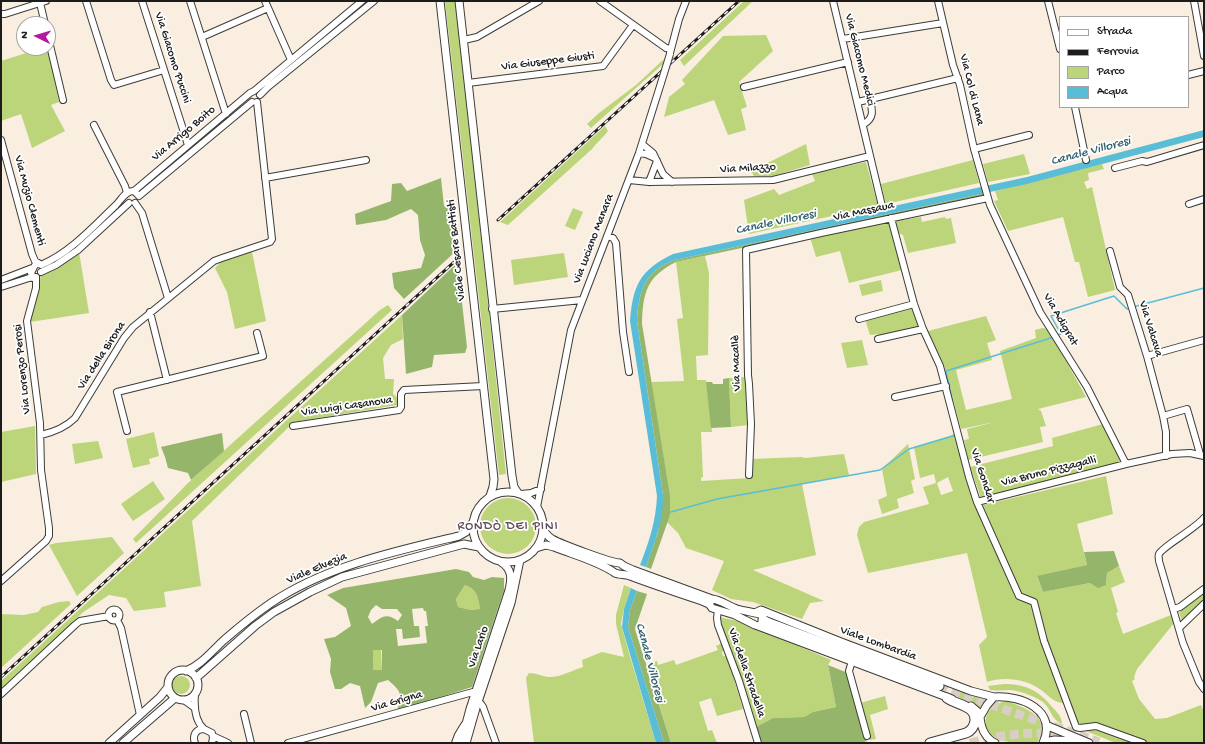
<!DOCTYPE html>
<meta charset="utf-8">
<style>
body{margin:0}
#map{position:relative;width:1205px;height:744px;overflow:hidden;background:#f9eee0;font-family:"Gochi Hand",sans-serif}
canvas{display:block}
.frame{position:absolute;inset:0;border:2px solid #1c1c1c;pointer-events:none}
.legend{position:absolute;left:1059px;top:16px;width:130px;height:92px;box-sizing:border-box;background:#fff;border:1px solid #a4a4a4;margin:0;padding:5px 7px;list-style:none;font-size:12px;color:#1c1c1c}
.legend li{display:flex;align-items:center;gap:8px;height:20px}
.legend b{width:20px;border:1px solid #a4a4a4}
.north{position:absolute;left:16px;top:16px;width:40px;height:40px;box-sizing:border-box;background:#fff;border:1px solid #a4a4a4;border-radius:50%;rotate:275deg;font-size:11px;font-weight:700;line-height:16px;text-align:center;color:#1c1c1c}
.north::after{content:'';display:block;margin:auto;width:14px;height:18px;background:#b5179e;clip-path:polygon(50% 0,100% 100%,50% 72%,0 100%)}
</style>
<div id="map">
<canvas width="1205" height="744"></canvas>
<div class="frame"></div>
<ul class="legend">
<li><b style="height:5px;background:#fff"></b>Strada</li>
<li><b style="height:5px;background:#1c1c1c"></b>Ferrovia</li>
<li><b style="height:11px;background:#bcd57a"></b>Parco</li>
<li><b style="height:11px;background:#59bdd7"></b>Acqua</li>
</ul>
<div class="north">N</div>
</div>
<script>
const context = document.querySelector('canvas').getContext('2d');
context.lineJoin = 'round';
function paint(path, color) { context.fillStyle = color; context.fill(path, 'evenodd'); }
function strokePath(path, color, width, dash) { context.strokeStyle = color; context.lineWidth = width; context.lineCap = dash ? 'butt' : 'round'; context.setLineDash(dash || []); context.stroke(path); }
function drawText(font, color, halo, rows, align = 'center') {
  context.font = font + ' "Gochi Hand",sans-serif'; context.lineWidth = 3.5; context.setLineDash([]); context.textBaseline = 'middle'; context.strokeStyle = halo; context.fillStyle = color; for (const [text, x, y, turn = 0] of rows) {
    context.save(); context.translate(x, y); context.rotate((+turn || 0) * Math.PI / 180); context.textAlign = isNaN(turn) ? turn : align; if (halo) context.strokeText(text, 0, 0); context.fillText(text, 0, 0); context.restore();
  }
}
paint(new Path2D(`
 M 445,1 L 456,1 L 506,474 L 499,475 Z
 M 744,1 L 753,1 L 684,66 L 680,60 Z
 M 766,35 L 773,51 L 739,82 L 747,107 L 741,109 L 746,130 L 728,135 L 714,100 L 664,117 L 669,97 L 685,84 L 682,80 L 723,36 Z
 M 42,48 L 48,48 L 59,102 L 51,105 L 65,131 L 32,148 L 21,114 L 1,121 L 1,61 Z
 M 664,59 L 663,64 L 591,128 L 587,124 L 599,113 L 636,85 Z
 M 605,126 L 608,131 C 603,138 597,142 592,149 L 508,225 L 500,222 Z
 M 806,144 L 810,165 L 773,176 L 754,176 L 751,171 Z
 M 1024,154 L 1030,174 L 988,182 L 983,164 Z
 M 973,160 L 979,183 L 886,204 L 881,184 Z
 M 866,162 L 878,206 L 749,234 L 744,200 L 774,189 L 779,195 L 815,181 L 812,174 Z
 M 1102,164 L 1104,169 L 1088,173 L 1089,180 L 1084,182 L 1087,189 L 1092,187 L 1115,290 L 1088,297 L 1079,262 L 1075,262 L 1063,217 L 1008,231 L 994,201 L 998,200 L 995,191 Z
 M 573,208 L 583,212 L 575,230 L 565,226 Z
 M 921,217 L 922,222 L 945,217 L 946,219 L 951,218 L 956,243 L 908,253 L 903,235 L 898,233 L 895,221 Z
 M 886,221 L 890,222 L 902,270 L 849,283 L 840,251 L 816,257 L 810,237 Z
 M 79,252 L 89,313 L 30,322 L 41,275 Z
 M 252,252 L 266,321 L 235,329 L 227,292 L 215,268 L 221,262 Z
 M 564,253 L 568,277 L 514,285 L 511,260 Z
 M 705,256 L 709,273 L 708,355 L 696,356 L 697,380 L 706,380 L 712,432 L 701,432 L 703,477 L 701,478 L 701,481 L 750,478 L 751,459 L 802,457 L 805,458 L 844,454 L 849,475 L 802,484 L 816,555 L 753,570 L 824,601 L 810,603 L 802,619 L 753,602 L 731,599 L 712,590 L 724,561 L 686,548 L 678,533 L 667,522 L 670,515 L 670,495 L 651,382 L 684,381 L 677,319 L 683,318 L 676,262 Z
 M 881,280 L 883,291 L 862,296 L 859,285 Z
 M 388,305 L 392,310 L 136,543 L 133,539 L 188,483 L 380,310 Z
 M 913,307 L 920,328 L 879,337 L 878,334 L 870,335 L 865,319 Z
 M 402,315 L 403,339 L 391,345 L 383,358 L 385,379 L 394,379 L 393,394 L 397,397 L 397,405 L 294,422 L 192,521 L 201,586 L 164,592 L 166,607 L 134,611 L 126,598 L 109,595 L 82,613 L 74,622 L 1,690 L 1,681 Z
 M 986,316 L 996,340 L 987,343 L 992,360 L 956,370 L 966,410 L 1012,399 L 1000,351 L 1036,338 L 1035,330 L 1043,328 L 1047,329 L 1060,350 L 1086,397 L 1038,409 L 1041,411 L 1046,426 L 1040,427 L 1043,442 L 968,460 L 964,440 L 969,439 L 967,429 L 995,422 L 961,429 L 944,365 L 928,331 Z
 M 862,340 L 868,365 L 847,368 L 841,343 Z
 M 746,377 L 748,425 L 731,427 L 729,378 Z
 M 1103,424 L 1122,462 L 981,498 L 970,467 L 1053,446 L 1052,438 Z
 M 35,426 L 36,474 L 1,482 L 1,432 Z
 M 154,432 L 159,456 L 149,459 L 150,464 L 133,468 L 126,439 Z
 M 955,433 L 964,472 L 974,503 L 1015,597 L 1031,603 L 1041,639 L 1064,703 C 1054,703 1049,696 1041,690 C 1027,679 1003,676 987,682 L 979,645 L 987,637 L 967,553 L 868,573 L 857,535 L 859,527 L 864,522 L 929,504 L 923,487 L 936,483 L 934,474 L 920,478 L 914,447 L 950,436 ZM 948,477 L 953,491 L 941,495 L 937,483 Z
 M 98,441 L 103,458 L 75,464 L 72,444 Z
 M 908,444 L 915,479 L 911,481 L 914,493 L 897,499 L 899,508 L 882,514 L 878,500 L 887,496 L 882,469 Z
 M 1106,476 L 1113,514 L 1077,524 L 1087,565 L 1037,577 L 1043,592 L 1090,583 L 1106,585 L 1107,573 L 1119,566 L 1125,582 L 1111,588 L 1118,612 L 1116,613 L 1123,634 L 1171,615 L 1174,623 L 1137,669 L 1134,677 L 1135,679 L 1132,681 L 1139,699 L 1155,719 L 1167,718 L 1201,705 L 1204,712 L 1204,743 L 1149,743 L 1096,724 L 1077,727 L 1055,661 L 1046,640 L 1037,606 L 1022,595 L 983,505 Z
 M 153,481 L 165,499 L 133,521 L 121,504 Z
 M480 526a28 28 0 1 1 56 0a28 28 0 1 1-56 0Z
 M 112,537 L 124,553 L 77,596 L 49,545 L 56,543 Z
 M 465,585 C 477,589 478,597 480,609 L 471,610 L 458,607 L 456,599 Z
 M 624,585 L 631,588 L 624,609 L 621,624 L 629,653 L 656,743 L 534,743 L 526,678 L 529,673 C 536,673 541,676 548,677 C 559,678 573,670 583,667 L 582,660 L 602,652 L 624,657 L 616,624 L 616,615 Z
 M 1204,593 L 1204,600 L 1182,621 L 1179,612 Z
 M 69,601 L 71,604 L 1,668 L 1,614 L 24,615 L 38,612 L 42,607 L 59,602 Z
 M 719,617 L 743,622 L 831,660 L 828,665 L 836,707 L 813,712 L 804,717 L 773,718 L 756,727 Z
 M 722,643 L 725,649 L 722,652 L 723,656 L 727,656 L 743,709 L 717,716 L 711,698 L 699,702 L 708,731 L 712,730 L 717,743 L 671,743 L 654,688 L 645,665 L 657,661 L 658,665 L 674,660 L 676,665 L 718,650 L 716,646 Z
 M 373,650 L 381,650 L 382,670 L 373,670 Z
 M172 685a9 9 0 1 1 18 0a9 9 0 1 1-18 0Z
 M 1004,684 C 1025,683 1041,692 1053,708 C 1058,713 1062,717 1062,724 C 1051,719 1052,711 1044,703 C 1037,697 1018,690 1009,690 C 1003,690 997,691 990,690 L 988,686 Z
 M 957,689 L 983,699 L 986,699 L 979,709 L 975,705 L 955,696 Z
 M 885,696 L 888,709 L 870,715 L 876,739 L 870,740 L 860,703 Z
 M 1008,701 C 1028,710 1052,716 1037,743 C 1024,744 998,744 989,732 C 979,717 993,702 1008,701 Z
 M 1083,730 L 1097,730 L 1136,743 L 1116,743 Z`), '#bcd57a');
paint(new Path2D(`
 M 441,178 L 444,206 L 452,210 L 456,251 L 404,299 L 394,288 L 392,273 L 421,268 L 425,255 L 420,240 L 418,215 L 411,209 L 386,220 L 356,225 L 355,214 L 391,201 L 392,184 L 401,183 L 407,191 Z
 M 985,193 L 985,196 L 676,262 C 646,277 643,293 642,324 L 670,495 L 670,515 L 651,569 L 646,567 L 658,532 L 663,495 L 637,321 C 638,301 641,280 660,267 C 664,264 670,262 675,260 Z
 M 456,264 L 458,267 L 467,347 L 465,353 L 434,355 L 432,367 L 406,374 L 402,315 Z
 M 729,378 L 731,427 L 711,428 L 706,382 L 712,382 L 713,384 L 723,384 L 723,379 Z
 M 222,433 L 224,451 L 191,480 L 188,473 L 168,468 L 165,457 L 161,447 Z
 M 1114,551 L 1119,566 L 1107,573 L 1106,585 L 1098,588 L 1090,583 L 1043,592 L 1037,576 L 1087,565 L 1084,552 Z
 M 456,569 L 469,572 L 473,577 L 484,580 L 492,577 L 504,578 L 504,590 L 472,687 L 397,711 C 402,694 402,692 388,680 L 378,683 L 371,702 L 365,708 L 360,686 L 350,683 L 341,689 L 335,689 L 330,672 L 331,659 L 324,639 L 335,637 L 351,626 L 346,608 L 327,595 L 343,588 ZM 465,585 C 477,589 478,597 480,609 L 471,610 L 458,607 L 456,599 ZM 376,605 L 382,609 L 397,609 L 402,615 L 398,621 C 386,613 383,616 372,624 L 368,617 L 371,610 ZM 423,608 L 424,611 L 426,611 L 428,626 L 425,626 L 427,643 L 398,646 L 396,629 L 402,629 L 403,639 L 420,637 L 419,626 L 414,626 L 412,609 ZM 373,650 L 382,650 L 382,670 L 373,670 Z
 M 637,591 L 647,594 L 635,629 L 671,743 L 664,743 L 628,627 L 630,610 Z
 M 828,665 L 848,673 L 867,741 L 861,743 L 762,743 L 756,727 L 773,718 L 804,717 L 813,712 L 836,707 Z`), '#95b66a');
paint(new Path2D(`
 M 1204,130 L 1204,137 L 1027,184 L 675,260 C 670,262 664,264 660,267 C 641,280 638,301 637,321 L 663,495 C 664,520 654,544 646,567 L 640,565 C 649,542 656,521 657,496 L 630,321 C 633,285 640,270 673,254 L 1027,177 Z
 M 631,588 L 637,591 L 630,610 L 628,627 L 664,743 L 656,743 L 622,627 L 624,609 Z`), '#59bdd7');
strokePath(new Path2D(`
 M 1133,307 L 1204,288
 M 1057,335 L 1061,334 L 1051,316 L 1114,296 L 1127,309 L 1129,308
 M 952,399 L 946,371 L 1054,337
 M 671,512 L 717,499 L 880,470 L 909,449 L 956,435`), '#59bdd7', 1.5);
strokePath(new Path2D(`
 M 939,686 C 992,706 1046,723 1099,742
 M 970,743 C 1005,734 1034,730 1069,736`), '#d8cec3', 9, [9, 4.5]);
const minor = new Path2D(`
 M 86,1 L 111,80 L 114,85 L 164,70
 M 142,1 L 188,145
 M 190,1 L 226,114
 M 265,1 L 291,60
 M 600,1 L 666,48 L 671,49
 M 833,1 L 882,206
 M 938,1 L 953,65 L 960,85 L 974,149 L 990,205 L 1040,312 L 1087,387 L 1126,464
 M 1048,1 L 1060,49
 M 1194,1 L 1204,56
 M 40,3 L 45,24
 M 1,14 L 5,14 L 46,1
 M 48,37 L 63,100
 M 202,37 L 268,8
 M 843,39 L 943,23
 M 464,40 L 477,37 L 539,1
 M 670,53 L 679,19 L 686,1
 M 1188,75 L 1204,71
 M 468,83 L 603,66 L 633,25
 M 744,87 L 848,62
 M 260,95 L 268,87 L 374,1
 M 858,102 L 958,78
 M 1075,107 L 1086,160
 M 864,124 C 875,117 872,110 870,99
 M 94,125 L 125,186 L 127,193
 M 1,140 L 32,254 L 35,261 L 40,264
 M 642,144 L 653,153 L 663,174 L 672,182
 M 974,149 L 1029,135
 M 639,153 L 646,154 L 655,158
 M 1115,168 L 1142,161 L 1147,162 L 1204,145
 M 265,178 L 366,160
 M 629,180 L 649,182 L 773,180 L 870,156
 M 649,182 L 657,161
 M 134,191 L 250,93 L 254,91 L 362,1
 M 139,196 L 252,102
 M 135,203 L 142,213 L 168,298
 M 1189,204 L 1204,199
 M 891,218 L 914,304 L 923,329 L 940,366 L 969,477 L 977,502 L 1019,596 L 1034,602 L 1044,641 L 1076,727 L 1080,728 L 1096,726 L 1143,743
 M 607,236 L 613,238 L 616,243 L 623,332 L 629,372
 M 1110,251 L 1120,287 L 1128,295 L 1147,356 L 1163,416 L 1166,432 L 1166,456
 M 41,272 L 56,265 L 78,250 L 129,203
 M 33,278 L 31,273 L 35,265 L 38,264 L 41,265 C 71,252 93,227 116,205 C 121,200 126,190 134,191 L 139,196
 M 1,280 L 32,268
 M 1,287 L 29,278 L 36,277
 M 492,309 L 582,300
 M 150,312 L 167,380
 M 859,319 L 914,304
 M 878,339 L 923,329
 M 1147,356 L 1204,340
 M 895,397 L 946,386
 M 1163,416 L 1187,409 L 1200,454
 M 293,426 L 399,410 L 401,407 L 401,394 L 404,390 L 483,386
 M 127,431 L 117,392 L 263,356 L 257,333
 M 41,435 C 54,432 65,428 75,418 L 124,338 L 133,327 L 214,261 L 222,258 L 270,242 L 272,239 L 257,102
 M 749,475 L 751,424 L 749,384 L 748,375 L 746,250 L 821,233 L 988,198
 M 521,494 L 531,493 L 541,489
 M 977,502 L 1126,464 L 1172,454 L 1190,453 L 1204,456
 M 537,507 L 571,330 L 639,153 L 661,83
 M 1204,518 C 1195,529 1162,547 1159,554 C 1158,556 1159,558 1159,561 L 1183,643 L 1199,682 L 1204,689
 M 1,581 L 46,541 L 49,536 L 49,528 L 41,470 L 40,423 L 27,321 L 36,288 L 36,277
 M 1173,609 L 1180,607 L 1204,589
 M108.5 615a5.5 5.5 0 1 1 11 0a5.5 5.5 0 1 1-11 0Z
 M 718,610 L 717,618 L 718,625 L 739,681 L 758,743
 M 117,620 L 121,628 L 140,715
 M 1179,628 L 1204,604
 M 852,661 L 849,671 L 867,736
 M 1,694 L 75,625 L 80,621 L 109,616
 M 195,694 C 194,706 195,721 204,729
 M 184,700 L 195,708
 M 477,703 L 481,704 L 483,707 L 496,743
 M 244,714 L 251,743
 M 213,736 L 228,743
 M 195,743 C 192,735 196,729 204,729 L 212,733 L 213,738 L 212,743
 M 288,743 L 473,692 L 475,693
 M 455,743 L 458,735 L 464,725`);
const major = new Path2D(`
 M 440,1 L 494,479 L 493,487 L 490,496
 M 459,1 L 512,476 L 514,487 L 518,493
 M473 527a35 35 0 1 1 70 0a35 35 0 1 1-70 0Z
 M 543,530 C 546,533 548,537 552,539 C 561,544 611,563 620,563 L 624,566 L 633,570 L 712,599
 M 536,548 L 546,545 L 554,547 C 574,555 598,561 615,573 C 619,575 626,574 630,576 C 654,585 678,593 702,601 L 709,604
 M 712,599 C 721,600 728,606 737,609 C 744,611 752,612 760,614 L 763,617 L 762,624 L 758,626 L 755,625 L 735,615 L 712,608 L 709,604 Z
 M 755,613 L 761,610 L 841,642 L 971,691 L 994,697
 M 758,626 L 952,699
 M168 685a15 15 0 1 1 30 0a15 15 0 1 1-30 0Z
 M 186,671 C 201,665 212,651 224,640 C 239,627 255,614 271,603 C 326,566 396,551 459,536 L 466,532 L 473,522
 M 196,678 L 255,626 L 274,612 L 310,592 L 342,577 L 464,544 L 479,547
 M 971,706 L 978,712 L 980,717
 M 1048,726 L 1089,743
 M 1044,742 L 1055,740 L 1075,741
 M 109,743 L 160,697 L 168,687
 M 123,743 L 175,698
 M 461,743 L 470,709 L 509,590 C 512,578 512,569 501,562
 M 466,743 L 476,708 L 511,603 L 520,560
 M 995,743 C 985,738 981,729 980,717 L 987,705 L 994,697 C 1021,695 1058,710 1043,743`);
const highway = new Path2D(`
 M 763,620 L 769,623 L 939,686
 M 930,743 L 966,733 C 971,731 974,727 975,721 C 976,705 956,705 947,698`);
strokePath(minor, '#3d3c39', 8);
strokePath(major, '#3d3c39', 9);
strokePath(highway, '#3d3c39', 11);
strokePath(minor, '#fff', 6);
strokePath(major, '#fff', 7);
strokePath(highway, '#fff', 9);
const rail = new Path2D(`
 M 498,220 L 739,1
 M 1,677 L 454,262`);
strokePath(rail, '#1c1c1c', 3);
strokePath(rail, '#fff', 1.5, [4.5]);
const minorBridge = new Path2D(`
 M 661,83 L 670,54`);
strokePath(minorBridge, '#3d3c39', 8, []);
strokePath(minorBridge, '#fff', 6);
drawText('12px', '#1c1c1c', '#fff', [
 ["Via Giacomo Puccini",172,58,72],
 ["Via Giacomo Medici",859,60,76],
 ["Via Giuseppe Giusti",548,62,-7],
 ["Via Col di Lana",971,90,76],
 ["Via Arrigo Boito",184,134,-40],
 ["Via Milazzo",748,169,-3],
 ["Via Muzio Clementi",29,201,75],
 ["Via Massaua",864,212,-12],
 ["Via Luciano Manara",594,239,-69],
 ["Viale Cesare Battisti",457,250,-96],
 ["Via Adigrat",1060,320,60],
 ["Via Valcava",1150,329,73],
 ["Via della Birona",102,356,-57],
 ["Via Macallè",737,363,-92],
 ["Via Lorenzo Perosi",23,369,-96],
 ["Via Luigi Casanova",347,407,-8],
 ["Via Bruno Pizzagalli",1049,472,-14],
 ["Via Gondar",982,476,72],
 ["Viale Elvezia",317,569,-23],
 ["Viale Lombardia",878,644,20],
 ["Via Lario",479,647,-71],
 ["Via della Stradella",746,673,71],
 ["Via Grigna",397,702,-16]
]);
drawText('italic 13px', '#376470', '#fff', [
 ["Canale Villoresi",1091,152,-15],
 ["Canale Villoresi",776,223,-12],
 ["Canale Villoresi",649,663,75]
]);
context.letterSpacing = '1px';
drawText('13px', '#614b5a', '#fff', [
 ["RONDÒ DEI PINI",508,527]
]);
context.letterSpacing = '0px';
</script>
